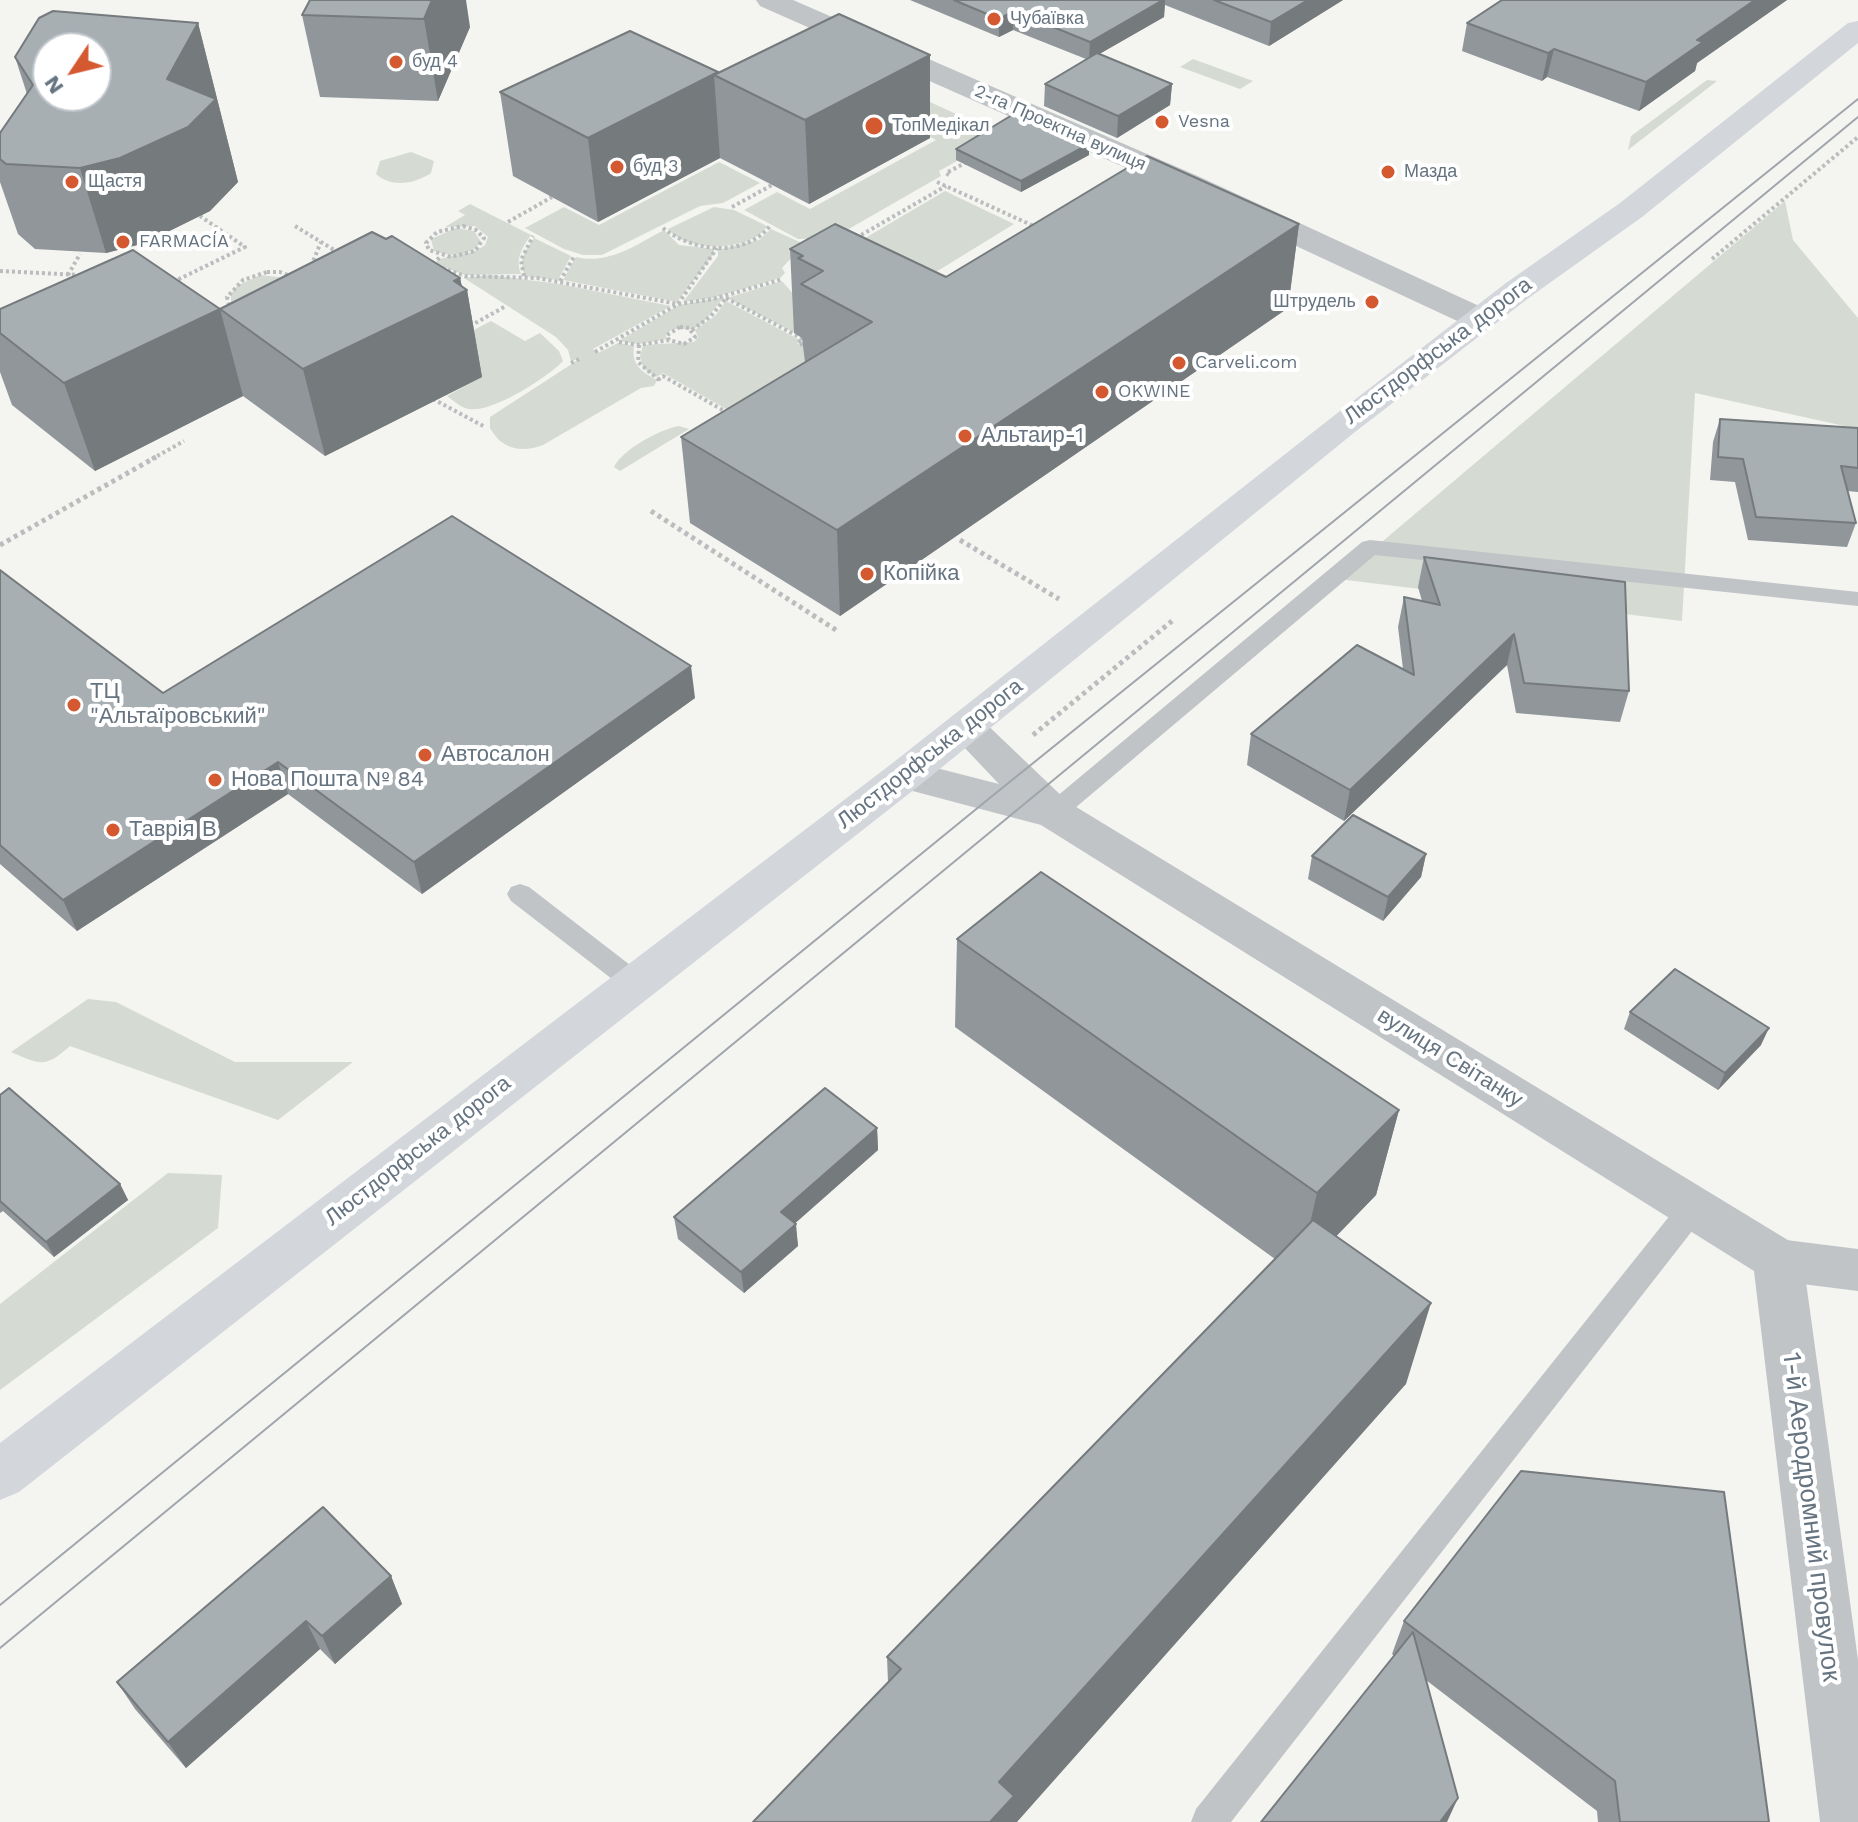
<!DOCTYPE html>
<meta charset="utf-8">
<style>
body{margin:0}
#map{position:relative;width:1858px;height:1822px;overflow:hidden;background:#f4f4f1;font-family:"Work Sans",sans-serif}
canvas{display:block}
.north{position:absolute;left:32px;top:32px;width:80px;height:80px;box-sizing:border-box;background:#fff;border:2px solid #c1c7cc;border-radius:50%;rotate:235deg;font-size:22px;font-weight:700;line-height:32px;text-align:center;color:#657480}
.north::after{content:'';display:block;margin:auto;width:28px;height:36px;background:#d55930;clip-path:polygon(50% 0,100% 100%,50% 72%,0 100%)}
</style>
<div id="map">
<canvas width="1858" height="1822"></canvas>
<div class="north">N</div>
</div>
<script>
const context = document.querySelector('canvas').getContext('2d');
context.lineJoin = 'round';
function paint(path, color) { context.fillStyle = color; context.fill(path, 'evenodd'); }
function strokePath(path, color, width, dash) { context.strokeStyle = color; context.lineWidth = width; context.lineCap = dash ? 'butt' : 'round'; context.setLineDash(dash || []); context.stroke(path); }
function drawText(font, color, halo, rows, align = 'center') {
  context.font = font + ' "Work Sans",sans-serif'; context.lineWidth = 8; context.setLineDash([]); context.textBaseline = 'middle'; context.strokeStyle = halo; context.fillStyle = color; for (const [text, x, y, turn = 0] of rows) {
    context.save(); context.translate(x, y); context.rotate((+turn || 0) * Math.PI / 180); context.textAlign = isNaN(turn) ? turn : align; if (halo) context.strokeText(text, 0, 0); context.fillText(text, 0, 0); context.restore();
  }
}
paint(new Path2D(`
 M 1193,59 L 1253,81 L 1240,89 L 1180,67 Z
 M 1707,80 L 1717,81 L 1628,150 L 1631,136 Z
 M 930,102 L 993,131 L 995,140 L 939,171 L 941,176 L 833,238 L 798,239 L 744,210 L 777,192 L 810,209 L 936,140 L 896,119 Z
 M 411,152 L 434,161 L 431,173 C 415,184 391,188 376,174 L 380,161 Z
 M 719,162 L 760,183 L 723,203 L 700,206 L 602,255 L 583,255 L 564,249 L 525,228 L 564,207 L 599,225 Z
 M 945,191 L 1014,224 L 874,310 L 804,274 Z
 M 1785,201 L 1793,240 L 1858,318 L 1858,429 L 1695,393 L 1682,621 L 1338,579 Z
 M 470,204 L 531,235 C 522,248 515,259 521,274 L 465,275 L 434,263 C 449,252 469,258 485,245 L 488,237 L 475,226 L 445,227 L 465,215 L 458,211 Z
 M 714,207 L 734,210 L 767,226 C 752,252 686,253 668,229 Z
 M 456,228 L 474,231 L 481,242 C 469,257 451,257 434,251 L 431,239 Z
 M 771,229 L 804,244 L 782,268 L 785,273 L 780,278 L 712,298 L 683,302 L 718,256 L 718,250 L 759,240 Z
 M 664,230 L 679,245 L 714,249 L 713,255 L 677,302 L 563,280 L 576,257 C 608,265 636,245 664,230 Z
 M 534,238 L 571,256 L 558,280 L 525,276 C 518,260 525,251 534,238 Z
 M 260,275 L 295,279 L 238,309 L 231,302 L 231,294 L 237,286 Z
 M 490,275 L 559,284 L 671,306 L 593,349 L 598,353 L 618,343 L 634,346 C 631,365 642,372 657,380 L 654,386 L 641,388 L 543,445 C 522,453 502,450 490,428 L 490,417 L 581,358 L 571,361 L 568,350 L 556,337 L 464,278 Z
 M 782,281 L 816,320 L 793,332 L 727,298 Z
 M 724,297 L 702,324 L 693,329 L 672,329 L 666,335 L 667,339 L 638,344 L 619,341 L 679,305 Z
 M 726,301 L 800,340 L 797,343 L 814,353 L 824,353 L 733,413 L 663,373 L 656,377 L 643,368 L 640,356 L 643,345 L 694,342 L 698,337 L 695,330 L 715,316 Z
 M 491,321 L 525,341 L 540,333 L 559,351 L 563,361 C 547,378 492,413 469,409 C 461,408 454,401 447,396 L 481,377 L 445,345 Z
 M 679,426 L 689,429 L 620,471 L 614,467 C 622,450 660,429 679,426 Z
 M 88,999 L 116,1002 L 235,1062 L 353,1062 L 278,1120 L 70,1046 C 45,1068 41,1065 11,1052 Z
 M 168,1173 L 222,1175 L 218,1228 L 0,1390 L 0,1304 Z`), '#d5dbd2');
strokePath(new Path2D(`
 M 949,175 L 946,173 L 967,162
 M 937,182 L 1038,228
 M 732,207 L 772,185
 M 508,222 L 552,197
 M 295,226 L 339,253
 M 463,226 L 476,230 L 484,238 L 475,251 L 451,257 L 429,250 L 426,243 L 437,232 Z
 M 663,228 C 693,252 744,258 770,226
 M 856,238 L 946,186
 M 1712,259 L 1858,137
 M 433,264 L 441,256
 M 311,266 L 321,242
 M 442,268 L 465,276 L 537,278 L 678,304 L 713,299 L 783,279
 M 0,271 L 80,275
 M 267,272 L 280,272 L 301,280 L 304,295 C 282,316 255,320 229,305 L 227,297 L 243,280 Z
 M 68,275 L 80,254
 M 524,276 L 521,260 L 533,236
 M 560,281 L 575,255
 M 173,282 L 245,247 L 200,216
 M 726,298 L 803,339 L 798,343 L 807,347
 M 470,326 L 506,306
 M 680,327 L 689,328 L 695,337 L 684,344 L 669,340 L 667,335 Z
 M 692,330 L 711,316 L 726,298
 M 619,342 L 639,345 L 669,340
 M 639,345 L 638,362 L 659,380
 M 595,352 L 678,304 L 717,248
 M 571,363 L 581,358
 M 658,380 L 663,376 L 728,413
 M 433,399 L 485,427
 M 152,459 L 184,441`), '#babcbe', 4, [3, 3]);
strokePath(new Path2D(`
 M 651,511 L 836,630
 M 960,540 L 1059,599
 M 0,545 L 156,457
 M 1033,735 L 1172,621`), '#babcbe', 5, [4, 4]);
paint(new Path2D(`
 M 1370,540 L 1858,592 L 1858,606 L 1375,555 L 1062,819 L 1044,819 L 1041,813 L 1044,807 L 1362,542 Z
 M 520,884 L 529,887 L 643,975 L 647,982 L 643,989 L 634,992 L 625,989 L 511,901 L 507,894 L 511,887 Z
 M 1693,1196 L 1703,1199 L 1708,1208 L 1703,1217 L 1231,1822 L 1191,1822 L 1196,1809 L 1683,1199 Z`), '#c0c4c7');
paint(new Path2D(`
 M 756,0 L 793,0 L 1200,177 L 1492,312 L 1497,319 L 1492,326 L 1480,329 L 1468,326 L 1178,191 L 760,6 Z
 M 1778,1239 L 1858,1249 L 1858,1291 L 1778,1281 L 1760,1275 L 1753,1260 L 1760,1245 Z`), '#c0c4c7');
paint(new Path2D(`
 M 965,713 L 979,717 L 1068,802 L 1796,1245 L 1803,1260 L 1858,1660 L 1858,1822 L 1820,1822 L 1754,1271 L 1041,825 L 890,785 L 884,775 L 890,765 L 905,760 L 999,784 L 945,727 L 951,717 Z`), '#c0c4c7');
paint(new Path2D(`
 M 1858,21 L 1858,43 L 1642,217 L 1530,297 L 1355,432 L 920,785 L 19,1492 L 0,1500 L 0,1443 L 890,765 L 1331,418 L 1506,283 L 1620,203 L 1848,23 Z`), '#d3d7db');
strokePath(new Path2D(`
 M 0,1605 L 991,797 L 1858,99
 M 0,1648 L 1858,117`), '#9fa5aa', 2);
paint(new Path2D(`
 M 310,0 L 470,27 L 438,101 L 320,97 L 302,15 Z
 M 910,0 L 1343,0 L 1269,46 L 1165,5 L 1164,17 L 1099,54 L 1172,84 L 1170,105 L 1117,138 L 1044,106 L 1045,84 L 1086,59 L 1013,30 L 999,37 Z
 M 1502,0 L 1787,0 L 1697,63 L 1695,71 L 1639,111 L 1547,77 L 1542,81 L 1462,51 L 1467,23 Z
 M 198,23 L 238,182 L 210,211 L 145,243 L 106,253 L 35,249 L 18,234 L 0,182 L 0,133 L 27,94 L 15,57 Z
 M 718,73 L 930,138 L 809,204 L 720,158 L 598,222 L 513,176 L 500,92 Z
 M 956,149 L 1089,155 L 1021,192 L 956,160 Z
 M 1299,224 L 1288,308 L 840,616 L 690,523 L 681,437 L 805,362 L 802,338 L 794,333 L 790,249 L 946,277 Z
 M 460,278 L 462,287 L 467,290 L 482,377 L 325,456 L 243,396 L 95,471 L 12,405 L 0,372 L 0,309 L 220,309 Z
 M 1720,419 L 1858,428 L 1858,492 L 1847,491 L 1856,523 L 1847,547 L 1748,540 L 1735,482 L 1710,480 L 1713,442 Z
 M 1424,557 L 1629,691 L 1620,722 L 1516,713 L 1507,665 L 1344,821 L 1247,765 L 1251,734 L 1403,669 L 1398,627 L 1404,597 L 1422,601 L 1418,587 Z
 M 0,570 L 163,693 L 695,698 L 422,894 L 288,794 L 77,931 L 0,864 Z
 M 1426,854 L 1421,877 L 1383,921 L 1308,879 L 1312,856 Z
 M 957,939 L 1399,1110 L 1376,1195 L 1336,1236 L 1406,1384 L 888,1682 L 887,1657 L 1275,1259 L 955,1027 Z
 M 1630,1012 L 1761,1045 L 1718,1090 L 1624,1029 Z
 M 0,1095 L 120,1184 L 128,1200 L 54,1257 L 3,1211 L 0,1213 Z
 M 877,1128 L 878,1150 L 795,1223 L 798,1246 L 744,1293 L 678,1239 L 674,1217 Z
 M 391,1576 L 402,1604 L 335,1664 L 320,1649 L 186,1768 L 135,1709 L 117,1682 Z
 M 1404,1621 L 1769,1822 L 1598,1822 L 1597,1811 L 1392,1654 Z`), '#90969a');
paint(new Path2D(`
 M 432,0 L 466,0 L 470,27 L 438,101 L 424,19 Z
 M 1163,0 L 1165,0 L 1164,17 L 1089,60 L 1090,42 Z
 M 1308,0 L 1343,0 L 1269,46 L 1271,22 Z
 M 1755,0 L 1787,0 L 1697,63 L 1695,71 L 1639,111 L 1646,82 L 1697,40 Z
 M 1014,11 L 1013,30 L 999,37 L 999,19 Z
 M 198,23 L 238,182 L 210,211 L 145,243 L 106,253 L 80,168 L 167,79 Z
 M 1554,49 L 1547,77 L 1542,81 L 1548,53 Z
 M 930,55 L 930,138 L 809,204 L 805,120 Z
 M 714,75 L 720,158 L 598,222 L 588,138 Z
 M 1172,84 L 1170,105 L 1117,138 L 1118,116 Z
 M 1089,144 L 1089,155 L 1021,192 L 1021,181 Z
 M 1299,224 L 1288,308 L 840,616 L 837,530 Z
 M 460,278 L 463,292 L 467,290 L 482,377 L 325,456 L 303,369 Z
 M 220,309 L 243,396 L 95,471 L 64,383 Z
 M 1514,634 L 1507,665 L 1344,821 L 1350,790 Z
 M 691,666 L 695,698 L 422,894 L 414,862 Z
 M 278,762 L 288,794 L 77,931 L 63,900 Z
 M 1426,854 L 1421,877 L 1383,921 L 1388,897 Z
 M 1769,1028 L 1761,1045 L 1718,1090 L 1725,1073 Z
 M 1399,1110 L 1376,1195 L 1298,1276 L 1317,1193 Z
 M 877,1128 L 878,1150 L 783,1234 L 781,1212 Z
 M 120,1184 L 128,1200 L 54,1257 L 46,1242 Z
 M 796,1224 L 798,1246 L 744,1293 L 741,1272 Z
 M 1431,1303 L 1406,1384 L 1017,1822 L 990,1822 L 999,1782 Z
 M 391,1576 L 402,1604 L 335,1664 L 322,1636 Z
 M 306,1621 L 320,1649 L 186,1768 L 168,1742 Z
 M 1458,1798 L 1447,1822 L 1440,1822 Z`), '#757a7d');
const building = new Path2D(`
 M 310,0 L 432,0 L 424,19 L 302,15 Z
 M 954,0 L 1163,0 L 1090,42 L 1014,11 L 999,19 Z
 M 1214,0 L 1308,0 L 1271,22 Z
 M 1502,0 L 1755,0 L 1697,40 L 1703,42 L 1646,82 L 1554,49 L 1548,53 L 1467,23 Z
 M 53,11 L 198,23 L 167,79 L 216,99 L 188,127 L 120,158 L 80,168 L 6,164 L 0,159 L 0,133 L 33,85 L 15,57 L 39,18 ZM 48,48 L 96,48 L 96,96 L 48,96 Z
 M 839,14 L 930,55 L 805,120 L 714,75 Z
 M 630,31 L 718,72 L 588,138 L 500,92 Z
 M 1097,53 L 1172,84 L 1118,116 L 1045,84 Z
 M 1017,112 L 1089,144 L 1021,181 L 956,149 Z
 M 1147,156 L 1299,224 L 837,530 L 681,437 L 872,322 L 801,284 L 823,271 L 798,258 L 803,256 L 790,249 L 835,224 L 946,277 Z
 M 372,232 L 386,239 L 392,236 L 460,278 L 454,281 L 467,290 L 303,369 L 220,309 Z
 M 133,250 L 220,309 L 64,383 L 0,333 L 0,309 Z
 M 1720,419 L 1858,428 L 1858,468 L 1841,466 L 1856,523 L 1756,517 L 1743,459 L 1718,457 Z
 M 452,516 L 691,666 L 414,862 L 278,762 L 63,900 L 0,845 L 0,570 L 163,693 Z
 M 1424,557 L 1625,582 L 1629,691 L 1524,683 L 1514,634 L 1350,790 L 1251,734 L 1357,645 L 1414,675 L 1404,597 L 1440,605 Z
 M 1353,815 L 1426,854 L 1388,897 L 1312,856 Z
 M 1041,872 L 1399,1110 L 1317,1193 L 957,939 Z
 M 1675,969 L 1769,1028 L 1725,1073 L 1630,1012 Z
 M 9,1088 L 120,1184 L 46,1242 L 0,1201 L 0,1095 Z
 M 825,1088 L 877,1128 L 781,1212 L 796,1224 L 741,1272 L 674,1217 Z
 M 1313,1220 L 1431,1303 L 999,1782 L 1014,1796 L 990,1822 L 753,1822 L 901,1669 L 887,1657 Z
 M 1521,1471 L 1724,1492 L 1769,1822 L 1620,1822 L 1615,1781 L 1404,1621 Z
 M 323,1507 L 391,1576 L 322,1636 L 306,1621 L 168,1742 L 117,1682 Z
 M 1413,1632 L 1458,1798 L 1440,1822 L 1261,1822 Z`);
paint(building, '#a7afb3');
strokePath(building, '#757a7d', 2);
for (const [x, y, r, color] of [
 [994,19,8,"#d55930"],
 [396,62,8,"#d55930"],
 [1162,122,8,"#d55930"],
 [874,126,10,"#d55930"],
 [617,167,8,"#d55930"],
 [1388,172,8,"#d55930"],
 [72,182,8,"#d55930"],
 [123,242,8,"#d55930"],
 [1372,302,8,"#d55930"],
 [1179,363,8,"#d55930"],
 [1102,392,8,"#d55930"],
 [965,436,8,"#d55930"],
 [867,574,8,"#d55930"],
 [74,705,8,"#d55930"],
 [425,755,8,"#d55930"],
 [215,780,8,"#d55930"],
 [113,830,8,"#d55930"]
]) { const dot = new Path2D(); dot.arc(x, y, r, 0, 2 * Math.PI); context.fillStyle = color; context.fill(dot); strokePath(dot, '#fff', 3); }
drawText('18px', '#657480', '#fff', [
 ["Чубаївка",1010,19],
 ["буд 4",412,62],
 ["Vesna",1178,122],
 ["ТопМедікал",892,126],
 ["буд 3",633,167],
 ["Мазда",1404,172],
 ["Щастя",88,182],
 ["FARMACÍA",139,242],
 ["Штрудель",1356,302,"right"],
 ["Carveli.com",1195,363],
 ["OKWINE",1118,392]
], 'left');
drawText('18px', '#657480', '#fff', [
 ["2-га Проектна вулиця",1060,128,24]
]);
drawText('22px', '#657480', '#fff', [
 ["Люстдорфська дорога",1438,351,-37],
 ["Люстдорфська дорога",930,754,-38],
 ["вулиця Світанку",1450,1058,32],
 ["Люстдорфська дорога",418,1151,-38]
]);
drawText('22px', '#657480', '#fff', [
 ["Альтаир-1",981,436],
 ["Копійка",883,574],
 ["ТЦ",90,692],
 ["\"Альтаїровський\"",90,717],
 ["Автосалон",441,755],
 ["Нова Пошта № 84",231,780],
 ["Таврія В",129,830]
], 'left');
drawText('26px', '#657480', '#fff', [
 ["1-й Аеродромний провулок",1811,1517,83]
]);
</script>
